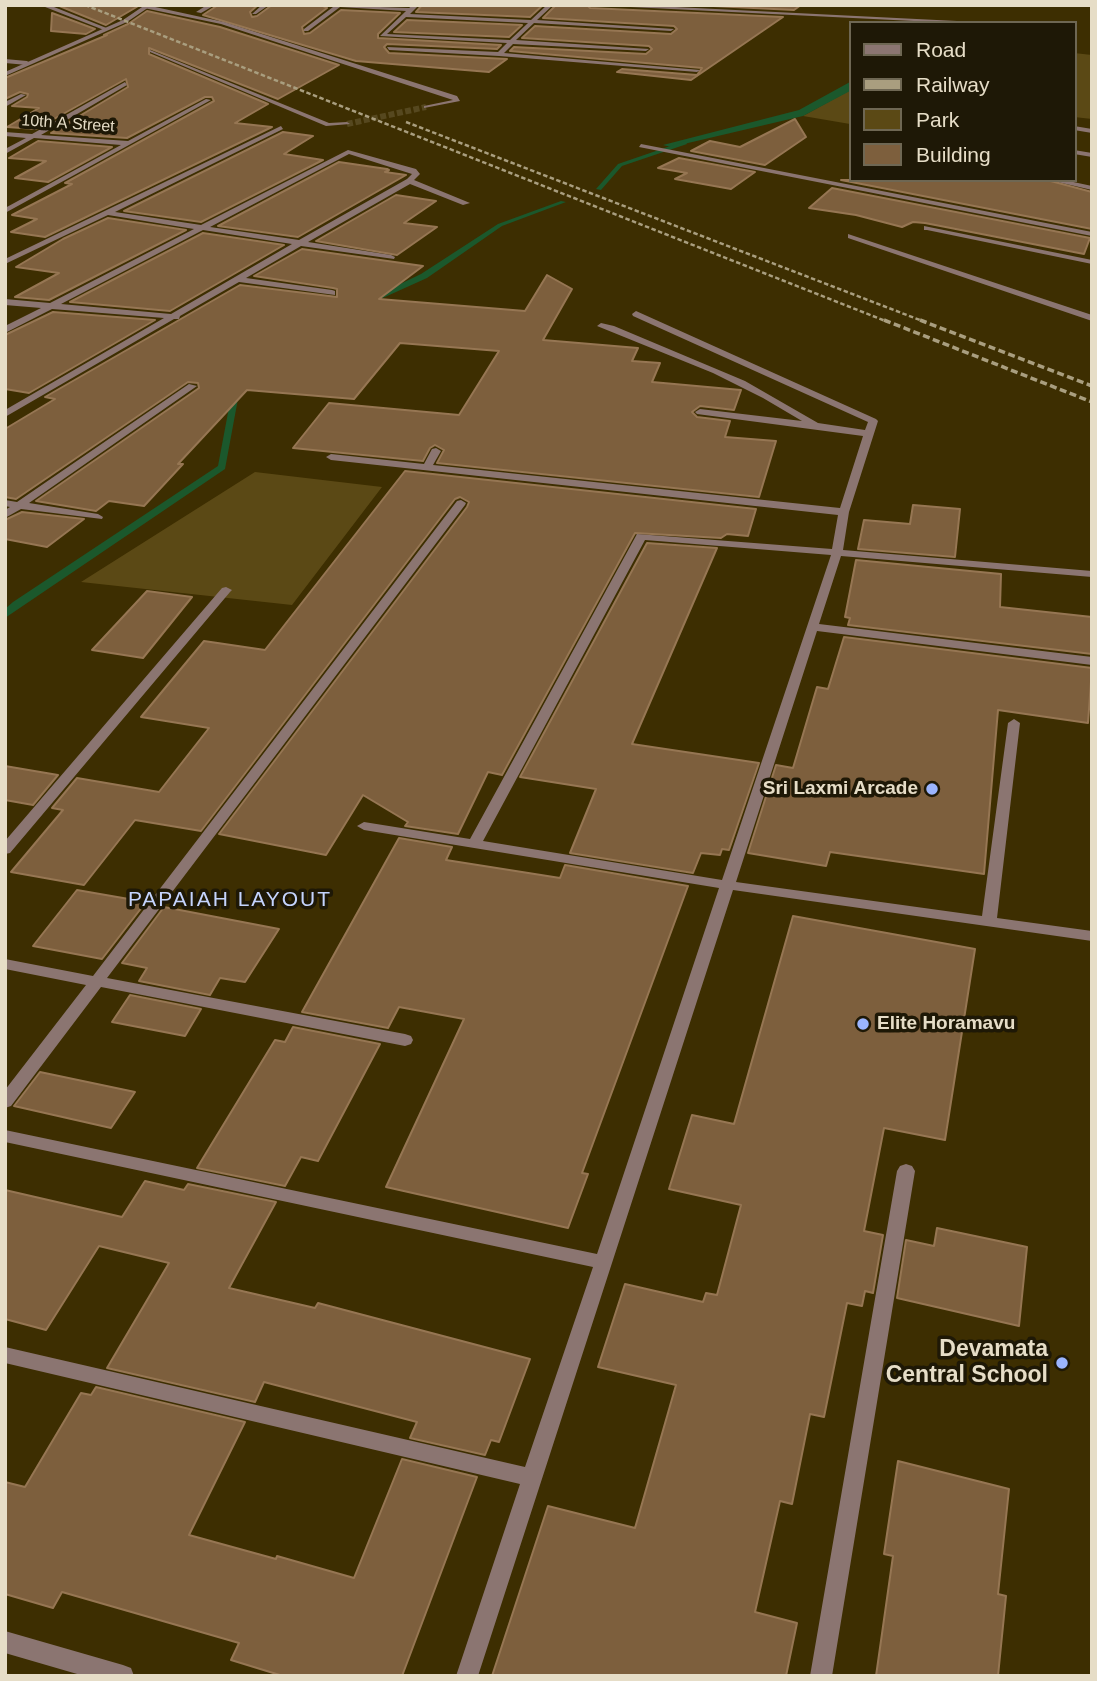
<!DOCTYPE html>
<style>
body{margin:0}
#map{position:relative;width:1097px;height:1681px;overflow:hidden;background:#3d2e01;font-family:Arial,sans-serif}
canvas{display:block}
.frame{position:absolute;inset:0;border:7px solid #e6ddc7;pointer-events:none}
.legend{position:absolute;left:849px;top:21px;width:228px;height:161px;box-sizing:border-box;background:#1e1806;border:2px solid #6e6753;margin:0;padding:9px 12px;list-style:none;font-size:21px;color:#e6ddc7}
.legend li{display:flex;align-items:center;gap:14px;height:35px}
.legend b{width:35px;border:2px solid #6e6753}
</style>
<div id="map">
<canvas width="1097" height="1681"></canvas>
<div class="frame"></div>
<ul class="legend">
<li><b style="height:9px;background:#8b7571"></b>Road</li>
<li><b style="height:9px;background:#a99e7f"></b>Railway</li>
<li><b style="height:19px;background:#5b4915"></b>Park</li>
<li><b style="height:19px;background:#7d5f3d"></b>Building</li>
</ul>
</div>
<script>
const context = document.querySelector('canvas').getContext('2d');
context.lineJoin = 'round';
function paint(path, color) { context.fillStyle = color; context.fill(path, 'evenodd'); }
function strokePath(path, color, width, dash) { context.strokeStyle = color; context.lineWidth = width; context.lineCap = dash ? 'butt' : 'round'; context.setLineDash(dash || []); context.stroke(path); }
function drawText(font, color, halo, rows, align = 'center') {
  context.font = font + ' Arial,sans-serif'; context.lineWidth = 7; context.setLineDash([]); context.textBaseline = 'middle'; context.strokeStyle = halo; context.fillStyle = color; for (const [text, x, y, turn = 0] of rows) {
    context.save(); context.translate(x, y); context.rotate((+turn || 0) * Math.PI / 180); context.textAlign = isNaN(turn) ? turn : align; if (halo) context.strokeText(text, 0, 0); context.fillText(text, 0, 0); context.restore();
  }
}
paint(new Path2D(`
 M 1074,53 L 1092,55 L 1092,119 L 1074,117 Z
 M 850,90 L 850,124 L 803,116 Z
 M 255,472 L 382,487 L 292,605 L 81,582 Z`), '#5b4915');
paint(new Path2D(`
 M 850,82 L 850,91 L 803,116 L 671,147 L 663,145 L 799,110 Z`), '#1b582c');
paint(new Path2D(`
 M 685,141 L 687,144 L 622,166 L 601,190 L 596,189 L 618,164 Z
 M 561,201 L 566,202 L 502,226 L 427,278 L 376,301 L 369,299 L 421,274 L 498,224 Z
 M 233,386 L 240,388 L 225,469 L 5,618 L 5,609 L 13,602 L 218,466 Z`), '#1b582c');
const building = new Path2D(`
 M 57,5 L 140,5 L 106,25 Z
 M 218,5 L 258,5 L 250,12 L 252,17 L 257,16 L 272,5 L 321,5 L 327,8 L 302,27 L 304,34 L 310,33 L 341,10 L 400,13 L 378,34 L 378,38 L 501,45 L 497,49 L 387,44 L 384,47 L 389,53 L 507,59 L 489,72 L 356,61 L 203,15 Z
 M 422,5 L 543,5 L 530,17 L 416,12 Z
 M 556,5 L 587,5 L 590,8 L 783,17 L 691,80 L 617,72 L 622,69 L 697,75 L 702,68 L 510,51 L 514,47 L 646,54 L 652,49 L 649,46 L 522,38 L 535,26 L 671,34 L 677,29 L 674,26 L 543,18 Z
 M 693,5 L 801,5 L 794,10 Z
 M 147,11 L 220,27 L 339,65 L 278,99 L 149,48 L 149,54 L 268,104 L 235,123 L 272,127 L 45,237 L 11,232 L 37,219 L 12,215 L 72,184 L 65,183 L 214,101 L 212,97 L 205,97 L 127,138 L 51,133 L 128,87 L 126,79 L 36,129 L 7,127 L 39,108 L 12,106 L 27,97 L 28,94 L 20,92 L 5,99 L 5,78 L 107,35 L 104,35 L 128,24 Z
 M 52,13 L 95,29 L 86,34 L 51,31 Z
 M 407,20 L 522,25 L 509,37 L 394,32 Z
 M 795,119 L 806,137 L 765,165 L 691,151 L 710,141 L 740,147 Z
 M 283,132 L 313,136 L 284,154 L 323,160 L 201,222 L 124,211 Z
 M 38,141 L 112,147 L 48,182 L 15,178 L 46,161 L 9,158 Z
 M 679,158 L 755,172 L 731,189 L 675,179 L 687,173 L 658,168 Z
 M 339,162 L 387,169 L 389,170 L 385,172 L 406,175 L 298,237 L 218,226 Z
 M 841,180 L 1047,180 L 1092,192 L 1092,229 Z
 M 832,188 L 1090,238 L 1084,254 L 925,223 L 913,222 L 902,227 L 856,215 L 809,208 Z
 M 396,195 L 436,201 L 404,223 L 437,227 L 397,255 L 316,241 Z
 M 108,218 L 186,230 L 49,300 L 15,297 L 59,273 L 16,267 L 63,239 Z
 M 203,233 L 284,245 L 170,311 L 70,302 Z
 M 302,249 L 423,266 L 379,299 L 525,311 L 547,275 L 572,289 L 543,340 L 638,348 L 632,361 L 660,363 L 652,382 L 741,390 L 734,410 L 700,406 L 692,412 L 697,417 L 730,421 L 725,437 L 776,441 L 759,497 L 437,463 L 444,450 L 435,445 L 430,448 L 423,461 L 293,448 L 329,403 L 459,415 L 499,351 L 400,343 L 354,399 L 247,390 L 178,464 L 183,464 L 144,506 L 109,501 L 96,511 L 36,501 L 199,388 L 198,383 L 188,382 L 16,499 L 5,497 L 5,429 L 55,399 L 45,397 L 240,285 L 337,297 L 337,289 L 333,288 L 254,276 Z
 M 53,312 L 155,320 L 29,393 L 5,389 L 5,335 Z
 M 405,471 L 756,509 L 748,536 L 727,534 L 721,538 L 635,533 L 502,775 L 488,772 L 458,834 L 405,826 L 408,822 L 363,795 L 326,855 L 219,834 L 467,507 L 469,502 L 460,497 L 455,499 L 201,831 L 135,820 L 84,885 L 11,872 L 63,810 L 52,808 L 77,778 L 159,792 L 209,728 L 141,717 L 204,641 L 265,650 Z
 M 913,505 L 960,509 L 955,557 L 858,549 L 864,520 L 910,524 Z
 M 22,512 L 84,519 L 47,547 L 5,539 L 5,520 Z
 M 647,543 L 717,548 L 632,744 L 759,763 L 729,850 L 722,849 L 720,855 L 701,853 L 693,873 L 570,853 L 596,789 L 520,777 Z
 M 856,560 L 1001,574 L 1000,607 L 1092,617 L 1092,654 L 848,625 L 850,618 L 845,617 Z
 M 147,591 L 192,597 L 143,658 L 92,650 Z
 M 844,637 L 1092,668 L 1088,723 L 998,710 L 984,874 L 830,852 L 826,866 L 748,853 L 776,765 L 793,768 L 817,687 L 828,689 Z
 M 5,766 L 58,775 L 33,805 L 5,800 Z
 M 399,838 L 452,847 L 446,860 L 560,878 L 565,865 L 688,886 L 582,1173 L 588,1174 L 568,1228 L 386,1187 L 464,1019 L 399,1007 L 388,1028 L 302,1012 Z
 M 77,890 L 146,902 L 102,959 L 33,946 Z
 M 164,907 L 279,929 L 245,982 L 220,978 L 210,995 L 139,981 L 147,968 L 122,963 Z
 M 793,916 L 975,949 L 945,1140 L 884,1128 L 864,1231 L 883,1235 L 873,1293 L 865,1291 L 862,1306 L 847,1303 L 824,1417 L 810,1414 L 792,1504 L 780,1501 L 755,1612 L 797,1623 L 786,1676 L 492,1676 L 548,1506 L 635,1528 L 676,1385 L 598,1367 L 625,1284 L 703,1302 L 706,1293 L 717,1295 L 741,1205 L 669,1189 L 692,1115 L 734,1124 Z
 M 130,995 L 201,1009 L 185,1036 L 112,1022 Z
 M 293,1027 L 380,1044 L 318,1161 L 301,1157 L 285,1186 L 197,1168 L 275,1040 L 285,1042 Z
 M 40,1072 L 135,1092 L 111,1128 L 14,1106 Z
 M 145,1181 L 184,1190 L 188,1184 L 276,1202 L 229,1288 L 315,1308 L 318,1303 L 530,1359 L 499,1442 L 491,1440 L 485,1455 L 410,1438 L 417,1422 L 264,1382 L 255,1402 L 107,1368 L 169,1263 L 99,1246 L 46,1330 L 5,1319 L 5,1190 L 122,1217 Z
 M 937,1228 L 1027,1247 L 1019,1326 L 897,1298 L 906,1240 L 934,1246 Z
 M 96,1387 L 245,1422 L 189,1535 L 276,1559 L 277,1556 L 354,1578 L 402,1459 L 477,1477 L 402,1676 L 283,1676 L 231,1660 L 239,1643 L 62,1592 L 53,1608 L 5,1594 L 5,1482 L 25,1487 L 81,1393 L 91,1395 Z
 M 898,1461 L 1009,1489 L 998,1594 L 1006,1596 L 998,1676 L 876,1676 L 893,1556 L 884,1554 Z`);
paint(building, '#7d5f3d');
strokePath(building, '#967653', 2);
strokePath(new Path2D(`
 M 347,124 L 426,107`), '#56481f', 6, [6, 2.5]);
paint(new Path2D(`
 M 40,5 L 49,5 L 109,29 L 104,30 Z
 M 146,5 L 224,22 L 457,96 L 460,101 L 424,108 L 424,106 L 453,100 L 221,24 L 144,8 Z
 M 207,5 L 215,5 L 201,13 L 196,12 Z
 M 262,5 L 269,5 L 256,14 L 252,14 Z
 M 323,5 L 409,8 L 413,5 L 419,5 L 410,14 L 531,20 L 547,5 L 553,5 L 537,20 L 674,29 L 671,31 L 534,23 L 516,40 L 649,49 L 646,51 L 513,44 L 504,53 L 700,70 L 697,72 L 499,56 L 389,50 L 387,47 L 498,52 L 507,43 L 380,36 L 406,11 L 340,7 L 308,31 L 304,31 L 304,29 L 333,7 ZM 406,17 L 528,23 L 510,40 L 387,34 Z
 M 590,5 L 635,5 L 957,21 L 954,23 Z
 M 150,50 L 329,123 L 347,122 L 350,124 L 326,126 L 150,52 Z
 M 5,59 L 27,61 L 30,63 L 27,65 L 5,63 Z
 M 125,82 L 127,85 L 41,135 L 128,141 L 206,99 L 211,100 L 5,213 L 5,208 L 121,145 L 34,138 L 5,154 L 5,149 L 26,138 L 5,136 L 5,132 L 32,134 Z
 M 21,94 L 26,95 L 5,107 L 5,102 Z
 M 281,126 L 283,129 L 115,212 L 201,225 L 348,150 L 416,169 L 420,174 L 414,180 L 470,203 L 463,205 L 410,184 L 308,242 L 391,255 L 395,257 L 394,259 L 301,246 L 246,278 L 332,290 L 335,291 L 335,295 L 239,282 L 180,316 L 179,319 L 174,319 L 5,417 L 5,410 L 164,318 L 52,309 L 5,333 L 5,326 L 41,308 L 5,305 L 5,299 L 50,303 L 194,229 L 108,215 L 5,264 L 5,259 ZM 349,154 L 412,174 L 407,179 L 299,240 L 210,227 ZM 203,230 L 292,244 L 171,314 L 61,304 Z
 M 1074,126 L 1092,129 L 1092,133 L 1074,130 Z
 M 641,144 L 1092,232 L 1092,236 L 639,147 Z
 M 1074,150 L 1092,153 L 1092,157 L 1074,154 Z
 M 1049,180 L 1064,180 L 1092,186 L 1092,190 Z
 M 924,226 L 1092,260 L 1092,264 L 927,230 L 924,230 Z
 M 848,234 L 1092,315 L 1092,321 L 848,238 Z
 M 636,311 L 876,419 L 878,421 L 849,512 L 843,550 L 1092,571 L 1092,577 L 841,556 L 819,624 L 1092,657 L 1092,665 L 817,631 L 736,882 L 982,916 L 1008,723 L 1014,719 L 1020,723 L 997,918 L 1092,931 L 1092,941 L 733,890 L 478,1676 L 456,1676 L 520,1484 L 5,1363 L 5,1347 L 525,1467 L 593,1267 L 5,1142 L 5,1130 L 597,1254 L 719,888 L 364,830 L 357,826 L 364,822 L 470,839 L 637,534 L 832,549 L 838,515 L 331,460 L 326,457 L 331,454 L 424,464 L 432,449 L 436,448 L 441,451 L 433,465 L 840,508 L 863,436 L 697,414 L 695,412 L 700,409 L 802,421 L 763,398 L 713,373 L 597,326 L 601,323 L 614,326 L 745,381 L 818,423 L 865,430 L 868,422 L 633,316 L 632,314 ZM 645,540 L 831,555 L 722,880 L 483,841 Z
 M 189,384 L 197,386 L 29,503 L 98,514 L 103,517 L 102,519 L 21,509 L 5,518 L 5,510 L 10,507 L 5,506 L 5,500 L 17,502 Z
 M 461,500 L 466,503 L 465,505 L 107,978 L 405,1034 L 411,1036 L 413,1040 L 411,1044 L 405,1046 L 101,987 L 11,1106 L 5,1108 L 5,1090 L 86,985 L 5,969 L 5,959 L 93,976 L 457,501 Z
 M 226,587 L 232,590 L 230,592 L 10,853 L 5,854 L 5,841 L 222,588 Z
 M 906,1164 L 912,1166 L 915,1171 L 832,1676 L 810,1676 L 897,1171 L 900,1166 Z
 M 5,1631 L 123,1665 L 131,1668 L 134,1676 L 84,1676 L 5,1653 Z`), '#8b7571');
paint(new Path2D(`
 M 145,5 L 152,5 L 127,22 L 5,76 L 5,72 L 123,20 Z`), '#8b7571');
strokePath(new Path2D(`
 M 85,5 L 888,322
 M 406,122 L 925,322`), '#a99e7f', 2.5, [4.5, 2.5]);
strokePath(new Path2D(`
 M 884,320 L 1092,402
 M 920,320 L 1092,386`), '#a99e7f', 3.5, [7, 3.5]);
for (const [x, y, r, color] of [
 [932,789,7,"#9bb4fd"],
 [863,1024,7,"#9bb4fd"],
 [1062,1363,7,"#9bb4fd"]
]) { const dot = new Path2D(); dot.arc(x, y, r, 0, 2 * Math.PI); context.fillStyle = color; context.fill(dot); strokePath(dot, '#1e1806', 2.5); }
drawText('16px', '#e6ddc7', '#1e1806', [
 ["10th A Street",68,124,4]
]);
drawText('bold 19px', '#e6ddc7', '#1e1806', [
 ["Sri Laxmi Arcade",918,789],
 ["Elite Horamavu",877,1024,"left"]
], 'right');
context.letterSpacing = '2px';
drawText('21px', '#c5d4fe', '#1e1806', [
 ["PAPAIAH LAYOUT",230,900]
]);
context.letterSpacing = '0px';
drawText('bold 23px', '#e6ddc7', '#1e1806', [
 ["Devamata",1048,1350],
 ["Central School",1048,1376]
], 'right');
</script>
